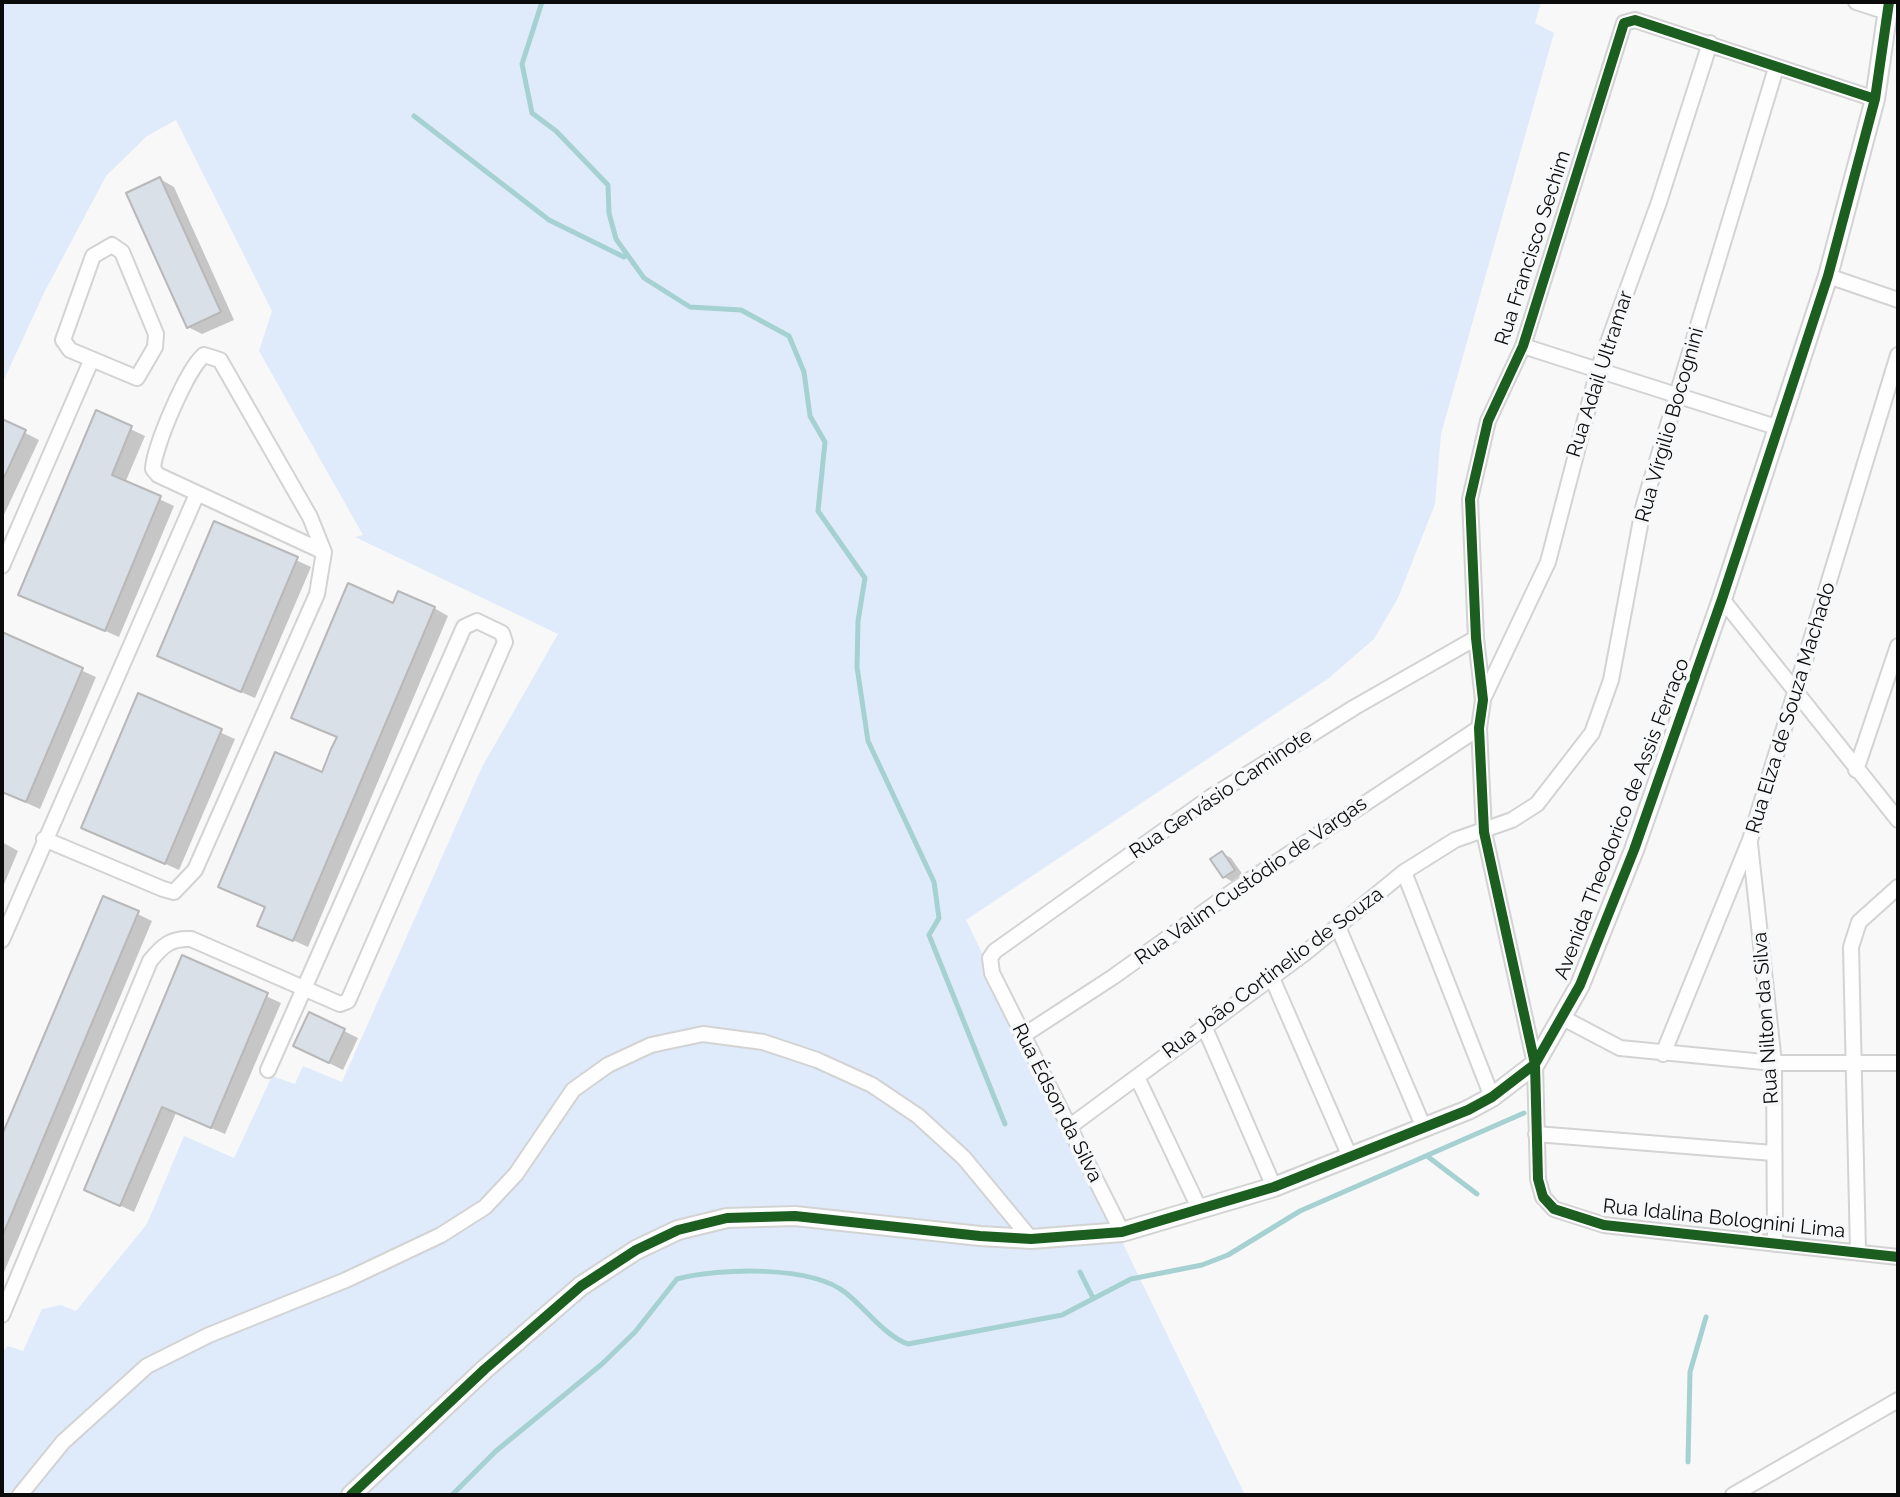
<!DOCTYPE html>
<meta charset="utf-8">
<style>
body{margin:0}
#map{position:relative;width:1900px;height:1497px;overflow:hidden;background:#f8f8f8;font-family:Raleway,sans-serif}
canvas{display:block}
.frame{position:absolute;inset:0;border:4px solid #0b0b0c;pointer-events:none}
</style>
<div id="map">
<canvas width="1900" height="1497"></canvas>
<div class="frame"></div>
</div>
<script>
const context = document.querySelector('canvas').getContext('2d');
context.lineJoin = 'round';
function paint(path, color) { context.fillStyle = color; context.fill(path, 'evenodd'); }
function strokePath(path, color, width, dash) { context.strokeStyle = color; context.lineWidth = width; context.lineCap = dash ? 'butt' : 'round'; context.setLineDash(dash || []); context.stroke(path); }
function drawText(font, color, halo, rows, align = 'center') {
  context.font = font + ' Raleway,sans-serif'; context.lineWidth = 7; context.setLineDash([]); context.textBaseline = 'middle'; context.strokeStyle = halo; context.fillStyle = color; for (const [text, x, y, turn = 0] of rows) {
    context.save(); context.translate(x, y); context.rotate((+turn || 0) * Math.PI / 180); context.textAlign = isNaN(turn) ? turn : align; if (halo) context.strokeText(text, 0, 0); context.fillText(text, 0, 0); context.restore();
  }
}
paint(new Path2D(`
 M 2,2 L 1541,2 L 1535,23 L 1554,33 L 1441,434 L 1435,504 L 1398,598 L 1374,639 L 1329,678 L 966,920 L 1245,1495 L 2,1495 L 2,1352 L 8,1346 L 23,1351 L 42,1309 L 61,1305 L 76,1311 L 147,1224 L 184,1136 L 234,1158 L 272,1076 L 295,1084 L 303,1066 L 342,1082 L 482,767 L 558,634 L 355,537 L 363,535 L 259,351 L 272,311 L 176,120 L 147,136 L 106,176 L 44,293 L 2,384 Z`), '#dfebfb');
paint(new Path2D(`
 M 160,179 L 174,187 L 234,320 L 202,334 L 188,327 Z
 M 97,413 L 145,436 L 125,483 L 174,506 L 119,637 L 21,594 Z
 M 2,421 L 39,440 L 2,519 Z
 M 215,523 L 311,567 L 255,698 L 173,663 Z
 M 394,605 L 434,608 L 448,616 L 308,947 L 260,925 L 338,738 L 293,717 Z
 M 2,634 L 96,677 L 40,809 L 2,792 Z
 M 139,696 L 235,739 L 179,870 L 84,827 Z
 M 2,842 L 18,851 L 2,889 Z
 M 1222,853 L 1231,858 L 1243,875 L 1233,882 L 1224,877 Z
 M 104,898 L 152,921 L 2,1277 L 2,1140 Z
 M 184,958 L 281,1003 L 225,1134 L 176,1113 L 134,1212 L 86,1189 Z
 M 344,1031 L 358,1038 L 343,1070 L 309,1053 Z`), '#0003');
strokePath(new Path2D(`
 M 542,2 L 522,64 L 532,113 L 556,131 L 608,185 L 609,213 L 616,239 L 644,278 L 690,307 L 741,310 L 789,336 L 804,372 L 810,416 L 825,442 L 818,511 L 865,578 L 858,621 L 857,667 L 868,741 L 934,882 L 939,918 L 929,935 L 1005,1124
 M 414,116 L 549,220 L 624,257
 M 1427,1156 L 1477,1194
 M 1080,1272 L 1093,1298
 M 1688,1462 L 1690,1372 L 1706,1317
 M 452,1495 L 496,1451 L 602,1364 L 635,1332 L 677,1279 C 720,1268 811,1265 846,1293 C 864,1307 886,1337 908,1344 L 1062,1315 L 1131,1279 L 1202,1265 L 1228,1255 L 1300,1211 L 1524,1113`), '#a5d1d2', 5);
const building = new Path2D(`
 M 160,177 L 221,312 L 187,328 L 126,193 Z
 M 96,410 L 132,426 L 112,475 L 161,496 L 105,631 L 18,595 Z
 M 2,419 L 26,430 L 2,482 Z
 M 214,521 L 298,557 L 241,692 L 157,656 Z
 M 348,583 L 393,603 L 398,591 L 435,607 L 293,941 L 257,926 L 265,907 L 218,887 L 275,752 L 322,772 L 331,749 L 337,737 L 291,718 Z
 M 2,632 L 83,668 L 26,802 L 2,792 Z
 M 138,693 L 222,729 L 165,864 L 81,828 Z
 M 1222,851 L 1235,870 L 1223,878 L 1210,859 Z
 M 103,896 L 139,911 L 2,1237 L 2,1135 Z
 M 182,955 L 268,993 L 211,1128 L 162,1107 L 120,1206 L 84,1190 Z
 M 309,1012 L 345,1029 L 329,1063 L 293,1046 Z`);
paint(building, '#dae0e8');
strokePath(building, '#b8b8b9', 2);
const street = new Path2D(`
 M 1856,2 L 1887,12
 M 1875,99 L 1635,20 L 1624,23 L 1523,346 L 1488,421 L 1470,499 L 1476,638 L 1483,700 L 1479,728 L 1484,832 L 1535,1064 L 1538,1179 L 1543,1197 L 1554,1209 L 1604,1225 L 1898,1257
 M 112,245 L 122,252 L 156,334 L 155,347 L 137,378 L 70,350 L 63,340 L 93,256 Z
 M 1828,276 L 1898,300
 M 1523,346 L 1776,427
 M 2,566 L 91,361
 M 1722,599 L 1898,820
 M 1483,699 L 1548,562 L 1598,370 L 1659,202 L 1710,43
 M 1856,770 L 1898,646
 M 44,839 L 163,889 L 174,892 L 195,870 L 317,594 L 324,552 L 310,517 L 220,360 L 204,355 C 187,369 154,447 153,469 L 158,475 L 324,552
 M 1750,844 L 1774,1063 L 1775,1244
 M 1404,872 L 1492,1097
 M 1338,927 L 1424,1128
 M 2,940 L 197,494
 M 1272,978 L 1350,1157
 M 1563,1018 L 1620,1048 L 1774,1063 L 1898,1063
 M 1204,1026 L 1274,1187
 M 1024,1035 L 1113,977 L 1236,889 L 1479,728
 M 1663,1054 L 1750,840 L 1898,355
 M 1137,1077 L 1200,1210
 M 1069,1127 L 1305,953 L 1404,872 L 1455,840 L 1512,820 L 1537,804 L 1592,733 L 1611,680 L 1644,504 L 1776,68
 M 1536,1134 L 1773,1153
 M 1122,1232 L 992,973 L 990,958 L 995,951 L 1211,797 L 1355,707 L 1476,638
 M 1858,1251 L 1851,947 L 1859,922 L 1898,887
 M 2,1315 L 150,961 C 163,945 171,938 191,939 L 340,1004 L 348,1001 L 505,642 L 502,633 L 477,621 L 464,627 L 268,1070
 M 20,1495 L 63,1442 L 147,1366 L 209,1335 L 346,1280 L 441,1235 L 485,1207 L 516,1174 L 573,1090 L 608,1065 L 651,1045 L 703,1034 L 763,1042 L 817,1060 L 872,1085 L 918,1116 L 964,1158 L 1031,1239
 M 1733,1495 L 1898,1400`);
const secondary = new Path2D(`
 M 351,1495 L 485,1369 L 581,1286 L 636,1250 L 678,1230 L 727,1218 L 795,1216 L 980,1236 L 1031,1239 L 1122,1232 L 1274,1187 L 1468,1110 L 1492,1097 L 1535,1064 L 1580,985 L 1634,850 L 1722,599 L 1828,276 L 1875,99 L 1889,2`);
strokePath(street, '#d3d3d3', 18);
strokePath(secondary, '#d3d3d3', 22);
strokePath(street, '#fefefe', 14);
strokePath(secondary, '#fefefe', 18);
strokePath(new Path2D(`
 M 1875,99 L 1635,20 L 1624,23 L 1523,346 L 1488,421 L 1470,499 L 1476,638 L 1483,700 L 1479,728 L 1484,832 L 1535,1064 L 1538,1179 L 1543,1197 L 1554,1209 L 1604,1225 L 1898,1257
 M 351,1495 L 485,1369 L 581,1286 L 636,1250 L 678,1230 L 727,1218 L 795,1216 L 980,1236 L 1031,1239 L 1122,1232 L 1274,1187 L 1468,1110 L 1492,1097 L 1535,1064 L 1580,985 L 1634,850 L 1722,599 L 1828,276 L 1875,99 L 1889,2`), '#1b5e20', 10);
drawText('20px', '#0b0b0c', '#f7f8f9', [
 ["Rua Francisco Sechim",1533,248,-72],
 ["Rua Adail Ultramar",1600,374,-72],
 ["Rua Vírgilio Bocognini",1670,425,-74],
 ["Rua Elza de Souza Machado",1791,708,-73],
 ["Rua Gervásio Caminote",1221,794,-34],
 ["Avenida Theodorico de Assis Ferraço",1622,819,-69],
 ["Rua Valim Custódio de Vargas",1251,881,-35],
 ["Rua João Cortinelio de Souza",1273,973,-37],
 ["Rua Nilton da Silva",1766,1018,-94],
 ["Rua Édson da Silva",1057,1103,63],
 ["Rua Idalina Bolognini Lima",1724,1219,6]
]);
</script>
